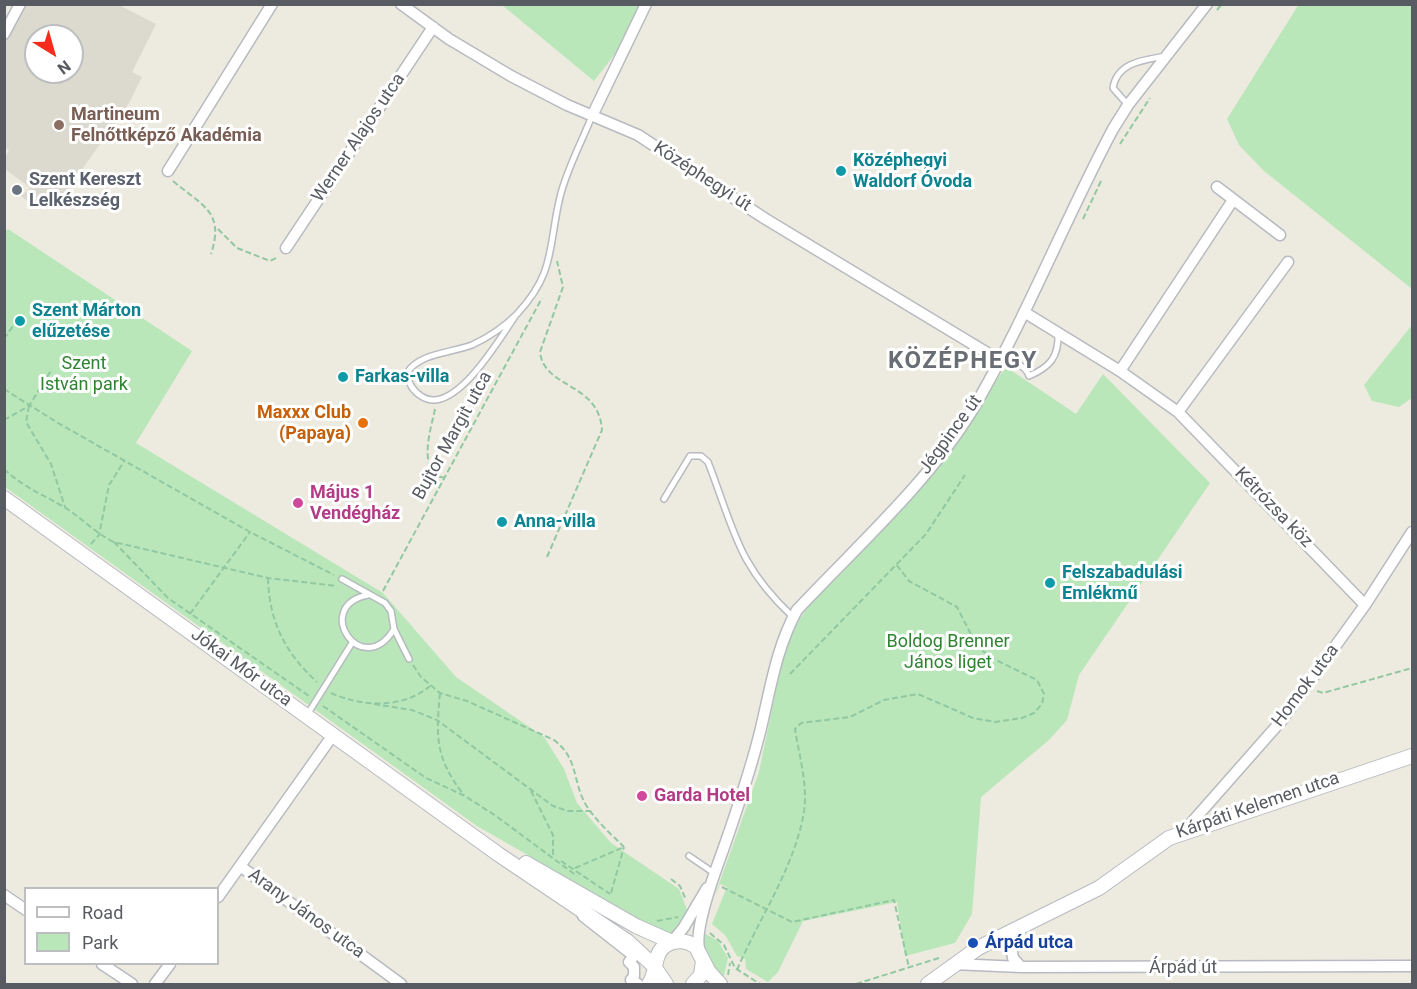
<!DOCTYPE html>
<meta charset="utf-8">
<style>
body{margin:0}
#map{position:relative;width:1417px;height:989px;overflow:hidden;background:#edeadf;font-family:Roboto,sans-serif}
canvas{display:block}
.frame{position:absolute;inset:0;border:6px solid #585c62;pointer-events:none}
.legend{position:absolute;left:24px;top:887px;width:195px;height:78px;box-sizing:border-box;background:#fff;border:2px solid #bcbec0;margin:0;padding:8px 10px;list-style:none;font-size:18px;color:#585c62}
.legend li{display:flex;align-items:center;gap:12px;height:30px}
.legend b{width:30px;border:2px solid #bcbec0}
.north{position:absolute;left:24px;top:24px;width:60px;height:60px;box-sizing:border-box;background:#fff;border:2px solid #bcbec0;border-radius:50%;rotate:143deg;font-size:16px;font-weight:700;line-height:24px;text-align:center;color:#585c62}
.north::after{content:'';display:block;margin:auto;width:21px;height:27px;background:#f62d1c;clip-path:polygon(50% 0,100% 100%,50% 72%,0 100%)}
</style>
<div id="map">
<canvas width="1417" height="989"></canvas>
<div class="frame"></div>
<ul class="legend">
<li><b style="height:8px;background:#fff"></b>Road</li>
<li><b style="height:16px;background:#b9e7b9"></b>Park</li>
</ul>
<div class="north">N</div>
</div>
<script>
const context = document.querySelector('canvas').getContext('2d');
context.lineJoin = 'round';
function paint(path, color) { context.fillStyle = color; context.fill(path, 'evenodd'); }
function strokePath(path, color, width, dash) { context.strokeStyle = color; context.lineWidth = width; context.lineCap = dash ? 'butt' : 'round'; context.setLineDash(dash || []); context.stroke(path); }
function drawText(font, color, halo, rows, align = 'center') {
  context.font = font + ' Roboto,sans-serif'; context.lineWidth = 6; context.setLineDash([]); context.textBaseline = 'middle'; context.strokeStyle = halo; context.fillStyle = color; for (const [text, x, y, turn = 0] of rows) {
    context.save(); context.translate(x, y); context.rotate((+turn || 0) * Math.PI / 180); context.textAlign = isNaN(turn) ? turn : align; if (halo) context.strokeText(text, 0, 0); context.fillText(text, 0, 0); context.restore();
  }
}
paint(new Path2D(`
 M 24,5 L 119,5 L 156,24 L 132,72 L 142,77 L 129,103 L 66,192 L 38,209 L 21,196 L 30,188 L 5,169 L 5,157 L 9,150 L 4,147 L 4,44 ZM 36,36 L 72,36 L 72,72 L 36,72 Z`), '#dcd9ce');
paint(new Path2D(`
 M 1299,4 L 1412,5 L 1412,289 L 1264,171 L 1239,145 L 1227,119 Z
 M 502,5 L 653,5 L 594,81 Z
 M 8,229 L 192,351 L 136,443 L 383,593 L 456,677 L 544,737 L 564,769 L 577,803 L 611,843 L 679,889 L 689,915 L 676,935 L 655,928 L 477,826 L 5,487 L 4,233 Z
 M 1412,325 L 1412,398 L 1399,407 L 1372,401 L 1364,385 Z
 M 1006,367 L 1076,414 L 1103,374 L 1210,483 L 1079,675 L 1067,720 L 1049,740 L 981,797 L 972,914 L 955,943 L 905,956 L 897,902 L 803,921 L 778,972 L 768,982 L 746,969 L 745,959 L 737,956 L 725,935 L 712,924 L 727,887 L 720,884 L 714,898 L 759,772 L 783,655 L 791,633 L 807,608 L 913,497 Z
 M 704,933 L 718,941 L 728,958 L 723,980 C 714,969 702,948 704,933 Z`), '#b9e7b9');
const service = new Path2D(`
 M 1128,105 L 1113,88 C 1117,62 1144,60 1166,56
 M 516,315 C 501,336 454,419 421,396 C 412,390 409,384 407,373 C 419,353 451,353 472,345 C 487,338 505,326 517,314 C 556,272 548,247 560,197 C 566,171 582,141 592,116
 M 1001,360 C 1012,363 1025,363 1029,376 C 1050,367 1059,357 1058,333
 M 664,499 L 690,456 L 701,456 L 708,462 C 734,529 737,565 793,617
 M 342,579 L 385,603 L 391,611 L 394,629 L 409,659
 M 368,595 C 311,606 362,682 394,629
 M 307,715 L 352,643
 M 689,856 L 714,873`);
const minor = new Path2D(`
 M 401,4 L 449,39 L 511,76 L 567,105 L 638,135 L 764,218 L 999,360
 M 4,34 L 20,4
 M 592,116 L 646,4
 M 168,171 L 272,4
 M 1217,187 L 1280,235
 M 286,248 L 433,27
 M 1024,312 L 1120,371 L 1178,412 L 1365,605
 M 1120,371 L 1233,200
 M 1178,412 L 1288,262
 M 1185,830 L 1282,720 L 1365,605 L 1412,532
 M 240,866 L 401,984
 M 4,895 L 26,910
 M 218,897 L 333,735
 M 583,916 L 634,956 L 629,962 L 634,967 L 634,976 L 631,980 L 638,984
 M 1009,931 L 1013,958 L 1021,967
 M 672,942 L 684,927 L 707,888
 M 700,952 C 692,932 715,872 723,850 C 736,813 749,775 759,736 C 770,693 775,650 797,610 C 856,547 928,483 973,409 C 1026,319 1064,221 1113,129 L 1128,105 L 1207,4
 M 102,964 L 132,984
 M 953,964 L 1021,967 L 1412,966
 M 155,984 L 170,964`);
const tertiary = new Path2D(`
 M 4,498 L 498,854 L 627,941 L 653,965 L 666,984
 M 526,863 L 636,926 L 672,942
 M 649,984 C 655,975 654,968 657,958 C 662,940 683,937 696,947 L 709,972 L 720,984
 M 693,984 L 701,975 L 703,961
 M 928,984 L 978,948 L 1099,888 L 1169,838 L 1412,756`);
strokePath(service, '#b7bac0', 8);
strokePath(minor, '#b7bac0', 13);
strokePath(tertiary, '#b7bac0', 16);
strokePath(new Path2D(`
 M 1217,10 L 1222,4
 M 1120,144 L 1150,98
 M 173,181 C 202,206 225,211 211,254
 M 1083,219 L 1101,181
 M 218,229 L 237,248 L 270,261 L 278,257
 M 4,339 L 15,323
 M 4,389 L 58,423 L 250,532 L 334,575
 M 29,406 L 26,422 L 51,464 L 65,507
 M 435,409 C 431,429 420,460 436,476 L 446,478
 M 4,420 L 29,406 L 52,369
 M 4,469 C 23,487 42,494 64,507 C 82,518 95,533 114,542 L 268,578 L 337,586
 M 114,542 L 168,598 L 309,696
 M 91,544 L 99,535 L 109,485 L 125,460
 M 547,557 L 602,430 C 599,382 544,389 540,352 L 563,287 L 557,261
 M 268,578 C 269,621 285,653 317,682
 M 383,591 L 542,298
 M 190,614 L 250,532
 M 413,665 L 421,677 L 440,693 L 467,701 L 554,740 C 579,759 572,781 586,805 C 596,821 611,834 624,847
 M 790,674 L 926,534 L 965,475
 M 1317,691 L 1323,693 L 1412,668
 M 331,693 C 362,707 403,709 430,686
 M 440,693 C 436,737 435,757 463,794
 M 374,704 L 412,710 L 437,720 L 553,806 L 568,811 L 591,811
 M 323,706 L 426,778 L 465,796 L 496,816 L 577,876
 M 531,791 L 553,835 L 553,855
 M 561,861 L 610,894
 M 575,868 L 624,847
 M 671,879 L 680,886 L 686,900
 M 722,887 L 792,922 L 894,900 L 909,968
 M 611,893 L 624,847
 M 657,921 L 678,917
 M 710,933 L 724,945 L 735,968 L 760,984
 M 737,970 C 759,918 794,869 804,812 C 808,785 799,755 795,729 L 801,723 L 850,717 L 884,700 L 918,694 L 973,718 L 995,722 L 1022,718 L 1034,713 L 1042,704 L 1044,694 L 1037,680 L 998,661 L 978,648 L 957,607 L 909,581 L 896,564
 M 728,975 L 730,963
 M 856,984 L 942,957`), '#92c8a1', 2, [6, 3]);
strokePath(service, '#fff', 5);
strokePath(minor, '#fff', 10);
strokePath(tertiary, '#fff', 14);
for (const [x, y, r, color] of [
 [59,125,6,"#8d6e63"],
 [841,171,6,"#0f9aa8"],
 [17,190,6,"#6b7280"],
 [20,321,6,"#0f9aa8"],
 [343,377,6,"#0f9aa8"],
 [363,423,6,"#e8710a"],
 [298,503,6,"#d1479c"],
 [502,522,6,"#0f9aa8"],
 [1050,583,6,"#0f9aa8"],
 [642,796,6,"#d1479c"],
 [973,943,6,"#1a4fb4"]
]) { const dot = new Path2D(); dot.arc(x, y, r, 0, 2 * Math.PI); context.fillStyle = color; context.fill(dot); strokePath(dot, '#fff', 2); }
drawText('bold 18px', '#785e54', '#fff', [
 ["Martineum",71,115],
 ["Felnőttképző Akadémia",71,136]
], 'left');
drawText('18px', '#585c62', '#fff', [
 ["Werner Alajos utca",359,138,-56],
 ["Középhegyi út",702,177,33],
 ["Jégpince út",951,435,-54],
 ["Bujtor Margit utca",453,436,-61],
 ["Kétrózsa köz",1273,508,46],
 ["Jókai Mór utca",241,668,36],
 ["Homok utca",1306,686,-53],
 ["Kárpáti Kelemen utca",1258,806,-19],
 ["Arany János utca",306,914,36],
 ["Árpád út",1183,968]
]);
drawText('bold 18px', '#0d838f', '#fff', [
 ["Középhegyi",853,161],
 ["Waldorf Óvoda",853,182],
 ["Szent Márton",32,311],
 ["elűzetése",32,332],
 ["Farkas-villa",355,377],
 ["Anna-villa",514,522],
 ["Felszabadulási",1062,573],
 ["Emlékmű",1062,594]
], 'left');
drawText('bold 18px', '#5b616d', '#fff', [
 ["Szent Kereszt",29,180],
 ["Lelkészség",29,201]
], 'left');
drawText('18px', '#2e8431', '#fff', [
 ["Szent",84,364],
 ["István park",84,385],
 ["Boldog Brenner",948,642],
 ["János liget",948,663]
]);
drawText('bold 18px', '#c56008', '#fff', [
 ["Maxxx Club",351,413],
 ["(Papaya)",351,434]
], 'right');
drawText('bold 18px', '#b23c85', '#fff', [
 ["Május 1",310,493],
 ["Vendégház",310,514],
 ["Garda Hotel",654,796]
], 'left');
drawText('bold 18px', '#164399', '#fff', [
 ["Árpád utca",985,943]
], 'left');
context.letterSpacing = '1.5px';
drawText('bold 24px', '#696e74', '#fff', [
 ["KÖZÉPHEGY",963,362]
]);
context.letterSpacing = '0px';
</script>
